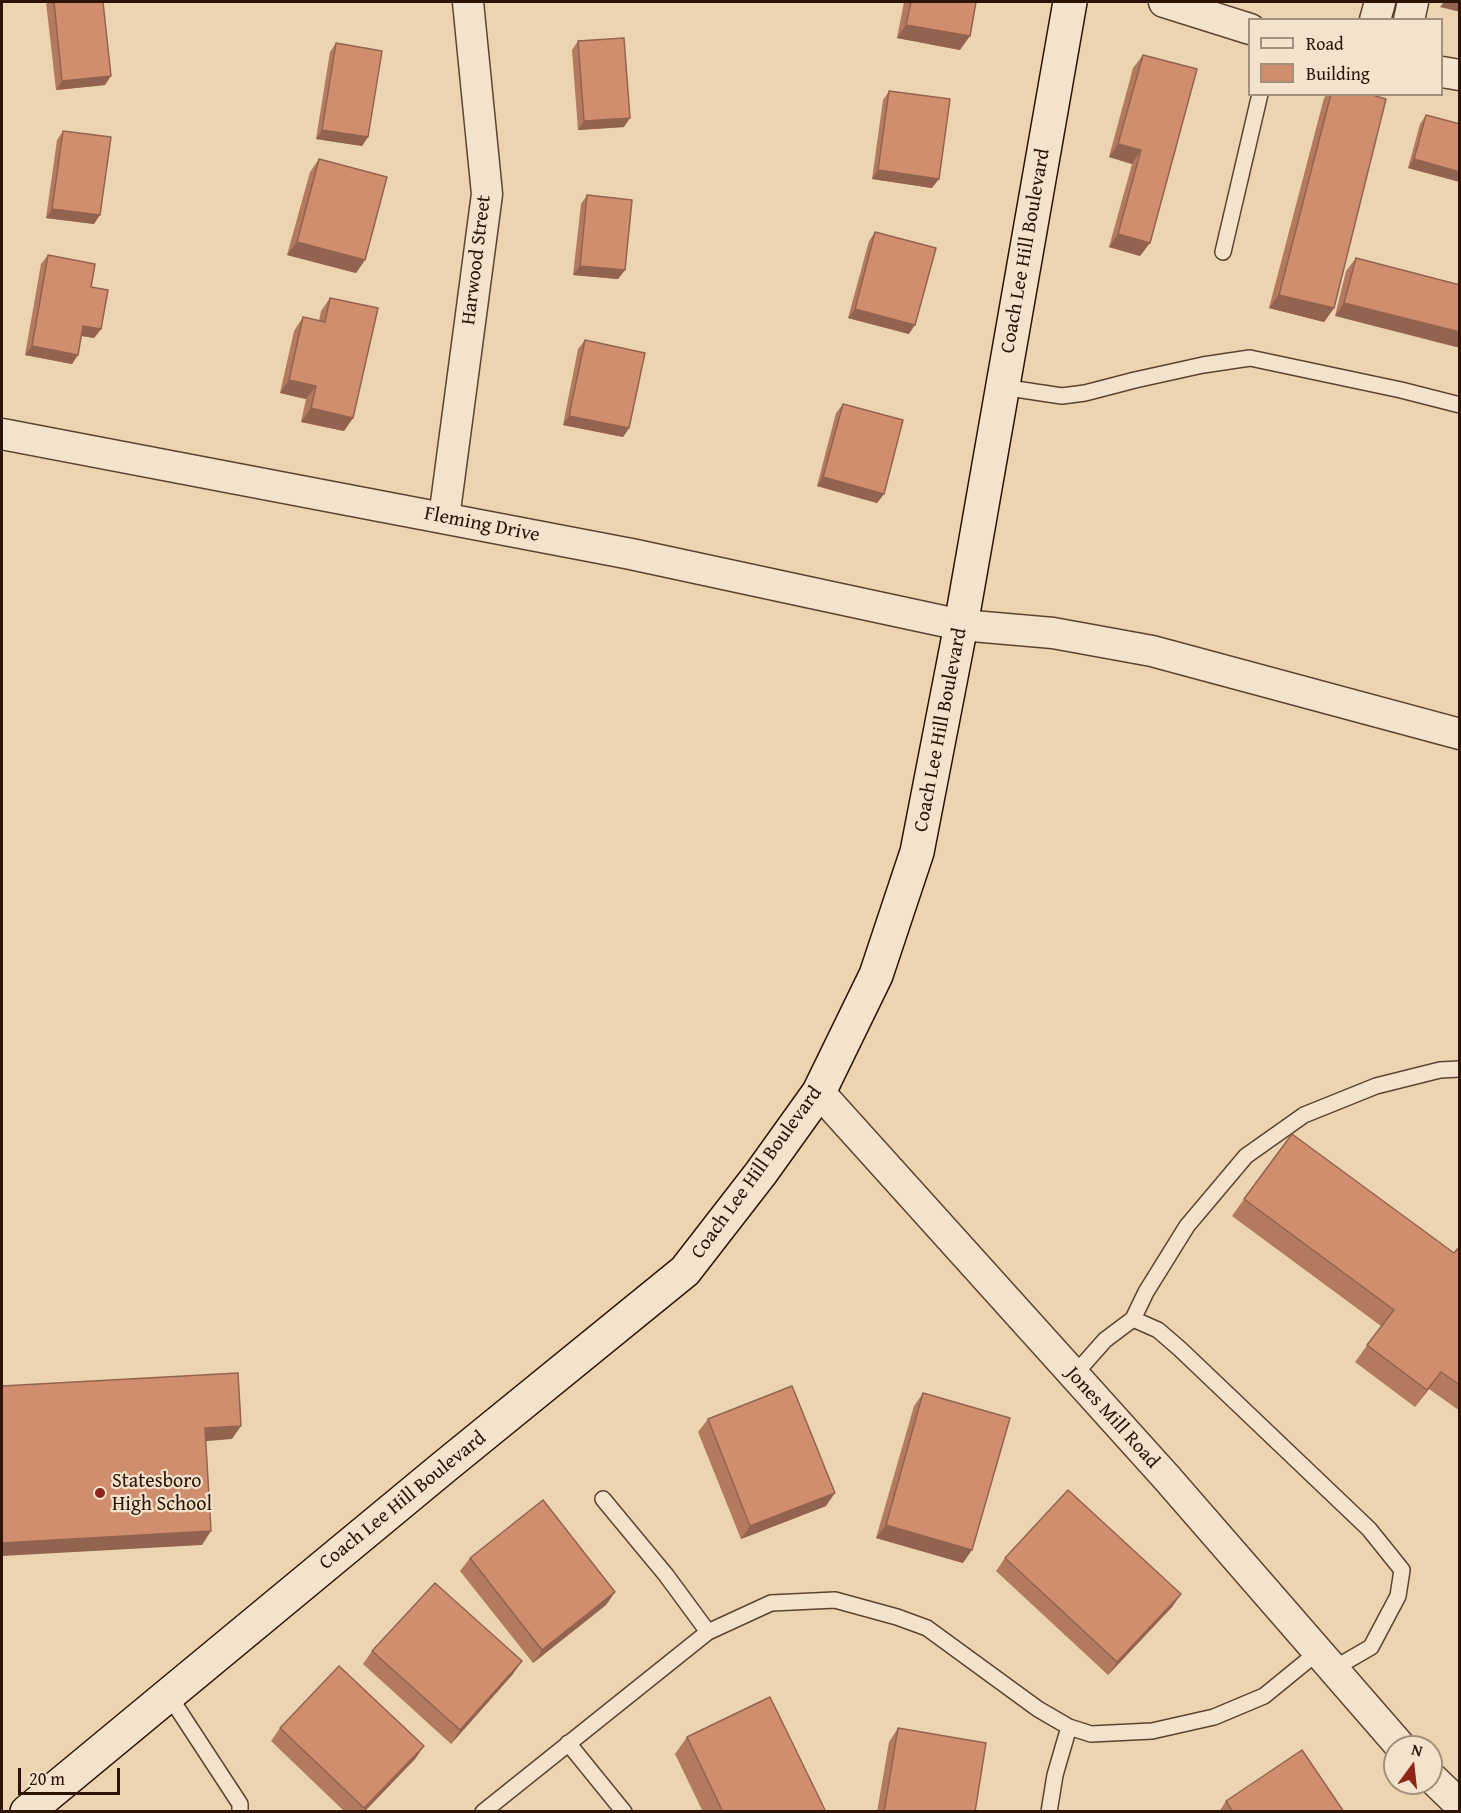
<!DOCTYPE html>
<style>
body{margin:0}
#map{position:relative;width:1461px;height:1813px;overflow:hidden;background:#ecd4b1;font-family:"Gentium Book Plus",serif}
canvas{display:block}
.frame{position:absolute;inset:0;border:3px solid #2c1304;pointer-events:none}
.legend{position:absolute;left:1248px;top:18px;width:195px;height:78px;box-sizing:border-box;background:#f3e3cc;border:2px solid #a3907c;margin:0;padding:8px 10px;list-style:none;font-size:18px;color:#2c1304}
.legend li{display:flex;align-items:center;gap:12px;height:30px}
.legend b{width:30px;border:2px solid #a3907c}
.north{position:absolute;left:1383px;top:1735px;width:60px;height:60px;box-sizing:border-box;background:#f3e3cc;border:2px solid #a3907c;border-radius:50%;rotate:15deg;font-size:16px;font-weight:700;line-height:24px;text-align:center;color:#2c1304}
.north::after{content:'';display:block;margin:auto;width:21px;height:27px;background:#8f2418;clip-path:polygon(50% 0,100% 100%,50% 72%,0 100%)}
.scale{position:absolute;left:18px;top:1768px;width:102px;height:27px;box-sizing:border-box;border:3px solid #2c1304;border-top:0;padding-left:8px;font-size:18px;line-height:21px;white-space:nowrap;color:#2c1304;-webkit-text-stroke:4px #f3e3cc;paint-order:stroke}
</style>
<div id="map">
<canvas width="1461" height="1813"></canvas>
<div class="frame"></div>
<ul class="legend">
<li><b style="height:8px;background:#f3e3cc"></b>Road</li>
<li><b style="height:16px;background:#d18e6f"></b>Building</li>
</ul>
<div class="north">N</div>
<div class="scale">20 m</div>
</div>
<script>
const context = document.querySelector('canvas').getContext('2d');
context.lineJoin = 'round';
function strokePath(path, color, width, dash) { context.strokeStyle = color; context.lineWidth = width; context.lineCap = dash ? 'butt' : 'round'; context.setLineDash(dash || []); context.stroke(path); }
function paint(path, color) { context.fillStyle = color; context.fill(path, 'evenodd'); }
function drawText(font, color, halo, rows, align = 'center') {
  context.font = font + ' "Gentium Book Plus",serif'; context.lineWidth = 4.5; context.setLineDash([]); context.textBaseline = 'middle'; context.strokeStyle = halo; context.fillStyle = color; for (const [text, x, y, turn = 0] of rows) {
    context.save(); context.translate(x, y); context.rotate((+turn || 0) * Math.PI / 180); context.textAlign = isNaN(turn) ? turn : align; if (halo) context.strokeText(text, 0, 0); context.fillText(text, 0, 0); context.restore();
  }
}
const lane = new Path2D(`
 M 1223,252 L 1260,94
 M 1002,387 L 1062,396 L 1085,393 L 1135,380 L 1203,365 L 1250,358 L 1401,390 L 1460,405
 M 1133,1319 L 1158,1330 L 1180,1349 L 1369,1529 L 1402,1570 L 1398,1596 L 1371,1647 L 1333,1669
 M 1074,1375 L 1105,1340 L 1133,1319 L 1146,1292 L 1187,1226 L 1246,1156 L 1304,1115 L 1376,1086 L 1440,1070 L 1460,1069
 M 603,1499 L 666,1575 L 708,1632
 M 168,1694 L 240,1804 L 240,1812
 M 568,1743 L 624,1812
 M 483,1812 L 708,1632 L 771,1603 L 835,1600 L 897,1617 L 927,1628 L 1038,1709 L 1069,1727 L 1091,1734 L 1152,1731 L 1214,1717 L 1264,1696 L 1318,1652
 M 1049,1812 L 1055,1775 L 1069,1727`);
const street = new Path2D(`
 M 1164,2 L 1250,29
 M 1375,20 L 1380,2
 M 1409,20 L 1413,2
 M 1442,72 L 1460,75
 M 2,434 L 631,554 L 961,625 L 1053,633 L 1152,651 L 1460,734
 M 444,518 L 487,194 L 468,2
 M 819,1092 L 1167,1478 L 1401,1747
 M 1431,1777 L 1460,1805`);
const secondary = new Path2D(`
 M 27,1812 L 444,1467 L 685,1271 L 761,1173 L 819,1092 L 876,975 L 917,852 L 961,625 L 1070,2`);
strokePath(lane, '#5c432f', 18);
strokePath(street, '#5c432f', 33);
strokePath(secondary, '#2c1304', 36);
strokePath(lane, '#f3e3cc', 15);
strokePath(street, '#f3e3cc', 30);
strokePath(secondary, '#f3e3cc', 33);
paint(new Path2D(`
 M 46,2 L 103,2 L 105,85 L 56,90 Z
 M 904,2 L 976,2 L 960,50 L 897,38 Z
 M 578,41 L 624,127 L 578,130 L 572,50 Z
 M 336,43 L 368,137 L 362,146 L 316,139 L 330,52 Z
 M 1143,55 L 1140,256 L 1109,247 L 1132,164 L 1109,157 L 1133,68 Z
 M 889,91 L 932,188 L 872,179 L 883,100 Z
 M 1327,94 L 1331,94 L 1334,308 L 1324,322 L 1269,308 L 1324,98 Z
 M 1426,115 L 1460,124 L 1460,182 L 1408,168 L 1420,124 Z
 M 63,131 L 94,224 L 46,218 L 57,140 Z
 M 319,159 L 365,260 L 356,273 L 287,255 L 310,172 Z
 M 587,195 L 625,270 L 618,279 L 573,275 L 581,204 Z
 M 875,232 L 909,334 L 848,318 L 869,241 Z
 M 48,255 L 91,287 L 101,329 L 94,338 L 81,336 L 78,355 L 72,364 L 25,355 L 41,264 Z
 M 1356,258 L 1460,285 L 1335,316 L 1346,271 Z
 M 330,298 L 353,418 L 344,431 L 301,422 L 306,399 L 280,393 L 294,331 L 303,317 L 319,321 L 321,311 Z
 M 585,340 L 629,428 L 623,437 L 563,425 L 578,349 Z
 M 843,404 L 884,494 L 877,503 L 817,486 L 836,413 Z
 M 1244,1199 L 1454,1253 L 1460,1246 L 1460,1411 L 1429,1389 L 1415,1407 L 1355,1362 L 1381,1326 L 1232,1216 Z
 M 923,1393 L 963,1563 L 876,1538 L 914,1406 Z
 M 708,1419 L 826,1506 L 741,1539 L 698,1432 Z
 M 470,1558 L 615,1592 L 606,1605 L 533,1663 L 460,1571 Z
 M 1005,1558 L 1181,1594 L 1172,1607 L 1108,1675 L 996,1571 Z
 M 372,1651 L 513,1674 L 451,1744 L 363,1664 Z
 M 280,1728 L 424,1746 L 415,1759 L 364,1812 L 345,1812 L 271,1741 Z
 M 898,1728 L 975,1812 L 877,1812 L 889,1742 Z
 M 687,1737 L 826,1812 L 703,1812 L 675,1754 Z
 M 1226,1801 L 1344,1812 L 1219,1812 Z`), '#b47a5f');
paint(new Path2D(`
 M 1444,2 L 1460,2 L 1460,12 L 1440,7 Z
 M 906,25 L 970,36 L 960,50 L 897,38 Z
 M 111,76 L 105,85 L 56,90 L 62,81 Z
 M 630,118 L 624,127 L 578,130 L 584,121 Z
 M 322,130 L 368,137 L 362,146 L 316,139 Z
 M 1118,144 L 1141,150 L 1132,164 L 1109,157 Z
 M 1414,159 L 1460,172 L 1460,182 L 1408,168 Z
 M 878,170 L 939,179 L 932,188 L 872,179 Z
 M 52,209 L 100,215 L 94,224 L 46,218 Z
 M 1118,234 L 1150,243 L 1140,256 L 1109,247 Z
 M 297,242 L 365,260 L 356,273 L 287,255 Z
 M 580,266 L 625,270 L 618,279 L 573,275 Z
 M 1279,295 L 1334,308 L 1324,322 L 1269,308 Z
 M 1344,303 L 1460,332 L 1460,348 L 1335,316 Z
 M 855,309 L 915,325 L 909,334 L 848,318 Z
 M 83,326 L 101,329 L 94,338 L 77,335 Z
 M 32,346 L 78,355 L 72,364 L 25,355 Z
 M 289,380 L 316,386 L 306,399 L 280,393 Z
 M 311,408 L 353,418 L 344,431 L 301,422 Z
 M 569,416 L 629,428 L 623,437 L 563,425 Z
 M 823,477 L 884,494 L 877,503 L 817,486 Z
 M 1441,1372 L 1429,1389 L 1415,1407 L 1427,1390 Z
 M 241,1426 L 232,1439 L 195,1442 L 205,1428 Z
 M 835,1493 L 826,1506 L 741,1539 L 750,1526 Z
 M 886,1525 L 972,1550 L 963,1563 L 876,1538 Z
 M 211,1531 L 202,1545 L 2,1556 L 2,1543 Z
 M 615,1592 L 606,1605 L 533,1663 L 542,1650 Z
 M 1181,1594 L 1172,1607 L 1108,1675 L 1117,1662 Z
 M 522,1661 L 513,1674 L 451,1744 L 460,1730 Z
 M 424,1746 L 415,1759 L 364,1812 L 362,1812 Z`), '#92634e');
const building = new Path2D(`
 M 54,2 L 103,2 L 111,76 L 62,81 Z
 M 911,2 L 976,2 L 970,36 L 906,25 Z
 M 624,38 L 630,118 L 584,121 L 578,41 Z
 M 336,43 L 382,51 L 368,137 L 322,130 Z
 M 1143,55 L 1197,69 L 1150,243 L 1118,234 L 1141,150 L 1118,144 Z
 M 889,91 L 950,99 L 939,179 L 878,170 Z
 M 1331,94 L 1369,94 L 1386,99 L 1334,308 L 1279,295 Z
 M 1426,115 L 1460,124 L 1460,172 L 1414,159 Z
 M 63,131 L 111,137 L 100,215 L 52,209 Z
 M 319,159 L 387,177 L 365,260 L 297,242 Z
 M 587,195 L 632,200 L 625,270 L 580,266 Z
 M 875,232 L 936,248 L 915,325 L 855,309 Z
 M 48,255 L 95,264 L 91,287 L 108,290 L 101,329 L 83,326 L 78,355 L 32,346 Z
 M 1356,258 L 1460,285 L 1460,332 L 1344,303 Z
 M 330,298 L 378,308 L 353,418 L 311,408 L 316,386 L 289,380 L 303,317 L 325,322 Z
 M 585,340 L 645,353 L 629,428 L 569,416 Z
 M 843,404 L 903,420 L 884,494 L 823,477 Z
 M 1292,1134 L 1454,1253 L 1460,1246 L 1460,1385 L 1441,1372 L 1427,1390 L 1367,1345 L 1394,1310 L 1244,1199 Z
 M 238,1373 L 241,1426 L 205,1428 L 211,1531 L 2,1543 L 2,1386 Z
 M 792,1386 L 835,1493 L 750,1526 L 708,1419 Z
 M 923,1393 L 1010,1418 L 972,1550 L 886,1525 Z
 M 1068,1490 L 1181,1594 L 1117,1662 L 1005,1558 Z
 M 543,1500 L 615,1592 L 542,1650 L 470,1558 Z
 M 435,1583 L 522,1661 L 460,1730 L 372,1651 Z
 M 339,1666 L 424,1746 L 364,1808 L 280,1728 Z
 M 770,1697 L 826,1812 L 723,1812 L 687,1737 Z
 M 898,1728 L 986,1743 L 975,1812 L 884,1812 Z
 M 1302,1750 L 1344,1812 L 1233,1812 L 1226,1801 Z`);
paint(building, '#d18e6f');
strokePath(building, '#92634e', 1.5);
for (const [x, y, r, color] of [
 [100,1493,6,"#8f2418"]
]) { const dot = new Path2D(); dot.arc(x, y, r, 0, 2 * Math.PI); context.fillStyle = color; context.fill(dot); strokePath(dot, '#f3e3cc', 2); }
drawText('20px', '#2c1304', '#f3e3cc', [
 ["Coach Lee Hill Boulevard",1026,251,-80],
 ["Harwood Street",477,260,-83],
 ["Fleming Drive",482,525,11],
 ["Coach Lee Hill Boulevard",941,730,-79],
 ["Coach Lee Hill Boulevard",757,1173,-54],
 ["Jones Mill Road",1112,1418,48],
 ["Coach Lee Hill Boulevard",403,1501,-39]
]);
drawText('20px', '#2c1304', '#f3e3cc', [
 ["Statesboro",112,1482],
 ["High School",112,1505]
], 'left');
</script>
